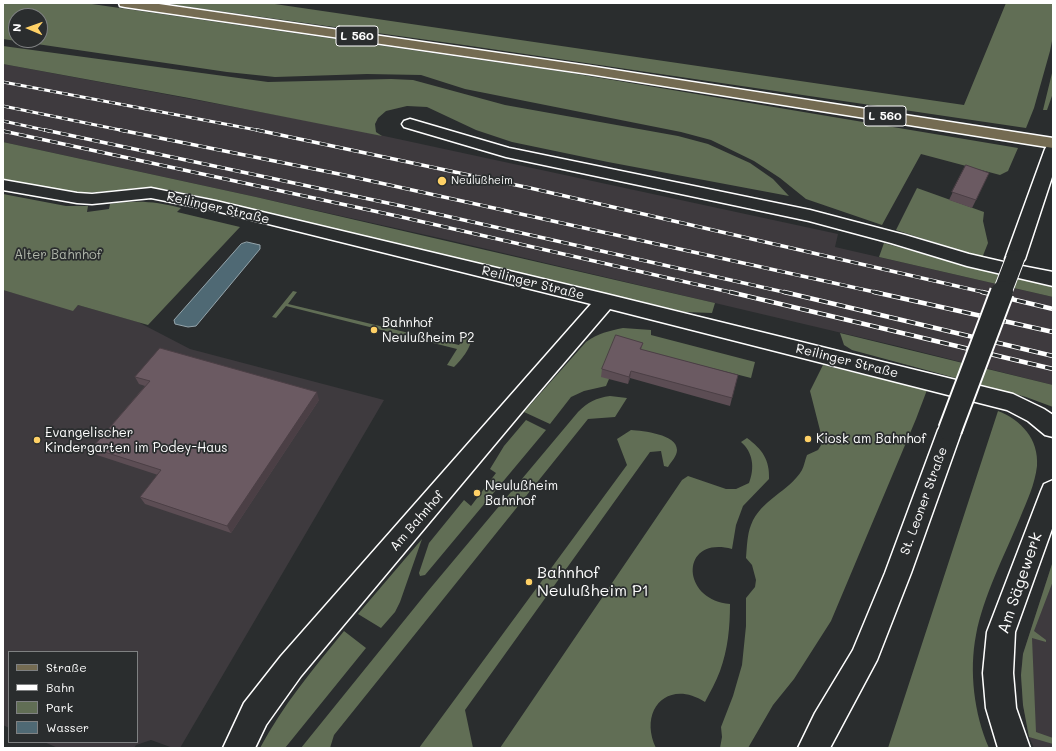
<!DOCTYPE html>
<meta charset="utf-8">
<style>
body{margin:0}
#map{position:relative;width:1056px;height:751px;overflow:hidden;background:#2a2d2e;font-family:Mali,sans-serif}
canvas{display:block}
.frame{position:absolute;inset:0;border:4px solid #fff;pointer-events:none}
.legend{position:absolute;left:8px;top:651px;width:130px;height:92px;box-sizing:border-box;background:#2a2d2e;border:1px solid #7f8182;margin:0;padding:5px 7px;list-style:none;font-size:12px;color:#fff}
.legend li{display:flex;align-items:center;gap:8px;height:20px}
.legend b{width:20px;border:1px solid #7f8182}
.north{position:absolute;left:8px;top:8px;width:40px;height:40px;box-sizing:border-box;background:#2a2d2e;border:1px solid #7f8182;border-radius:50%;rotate:272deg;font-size:11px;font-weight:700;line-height:16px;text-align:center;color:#fff}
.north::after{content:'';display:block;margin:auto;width:14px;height:18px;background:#ffd166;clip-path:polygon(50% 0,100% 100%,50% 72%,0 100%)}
</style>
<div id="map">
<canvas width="1056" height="751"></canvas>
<div class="frame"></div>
<ul class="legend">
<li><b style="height:5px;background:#746b52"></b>Straße</li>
<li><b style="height:5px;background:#fff"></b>Bahn</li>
<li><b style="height:11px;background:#616e55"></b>Park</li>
<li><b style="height:11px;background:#4f6974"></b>Wasser</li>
</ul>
<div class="north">N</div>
</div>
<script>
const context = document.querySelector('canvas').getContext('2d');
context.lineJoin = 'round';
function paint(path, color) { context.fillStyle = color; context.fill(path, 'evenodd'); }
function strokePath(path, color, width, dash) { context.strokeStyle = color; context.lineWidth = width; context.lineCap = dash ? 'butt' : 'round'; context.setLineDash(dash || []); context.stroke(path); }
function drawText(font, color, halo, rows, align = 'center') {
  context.font = font + ' Mali,sans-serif'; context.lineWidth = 3.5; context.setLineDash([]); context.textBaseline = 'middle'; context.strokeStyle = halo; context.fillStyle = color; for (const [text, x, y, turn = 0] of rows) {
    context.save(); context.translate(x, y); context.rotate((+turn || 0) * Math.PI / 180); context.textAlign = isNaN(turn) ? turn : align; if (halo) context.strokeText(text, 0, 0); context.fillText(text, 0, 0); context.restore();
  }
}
paint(new Path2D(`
 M 3,64 L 347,128 L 838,234 L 835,247 L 1053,297 L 1053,385 L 897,346 L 444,239 L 256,197 L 3,142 Z
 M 3,290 L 73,310 L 78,305 L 138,322 L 190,349 L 384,400 L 180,748 L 173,748 L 151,740 L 136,745 L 134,748 L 58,748 L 44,742 L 137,742 L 137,652 L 9,652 L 9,728 L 3,725 Z
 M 1053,561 L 1053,748 L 1034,748 L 1029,737 L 1023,705 L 1021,675 L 1023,654 Z`), '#3e3a3e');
paint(new Path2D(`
 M 3,3 L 85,3 L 571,73 L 1018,148 L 1008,171 L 1000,175 L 921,154 L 882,225 L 806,199 L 780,178 L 754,161 L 711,140 L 681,132 L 465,89 L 421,75 L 367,74 L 275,77 L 227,72 L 3,39 ZM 16,16 L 40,16 L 40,40 L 16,40 Z
 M 161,3 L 268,3 L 964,105 L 1006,3 L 1053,3 L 1053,36 L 1050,51 L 1034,108 L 1026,128 L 464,45 Z
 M 3,46 L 268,82 L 391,79 L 413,80 L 505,105 L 678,136 L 708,144 L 750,163 L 773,179 L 789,196 L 608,162 L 512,142 L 476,130 L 427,107 L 407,106 L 386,111 L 378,118 L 375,124 L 376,132 L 382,136 L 189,98 L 3,64 Z
 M 1053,69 L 1053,93 L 1047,110 L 1043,110 Z
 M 3,142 L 256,197 L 715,303 L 712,313 L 685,312 L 194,195 L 164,189 L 140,188 L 87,193 L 70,192 L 3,180 Z
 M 917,188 L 984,212 L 983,221 L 988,243 L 982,258 L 896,230 Z
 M 3,194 L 66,206 L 88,206 L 87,212 L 109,209 L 110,204 C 136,200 155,201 181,208 L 177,212 L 240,227 L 148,325 L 78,305 L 73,311 L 3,290 Z
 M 884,243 L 970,267 L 1053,287 L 1053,297 L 879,257 Z
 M 293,291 L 297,292 L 288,304 L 459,345 L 467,333 L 472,338 C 470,349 462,359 454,367 L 447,365 L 457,349 L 286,306 L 276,318 L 272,317 Z
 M 623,328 L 651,330 L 651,335 L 755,362 L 751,378 L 641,350 L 609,379 L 606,386 L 584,391 L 571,397 L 550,424 L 524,412 L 586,342 C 598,333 609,331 623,328 Z
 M 840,333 L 1053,385 L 1053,407 L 1026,397 L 852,350 L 844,345 Z
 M 823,365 L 927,390 L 916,419 L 831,621 L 794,679 L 773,705 L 748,748 L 720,748 L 722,737 L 721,727 L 733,696 L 742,665 L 746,626 L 746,598 L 755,587 L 756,580 L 752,565 L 746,558 C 747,547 747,535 751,525 C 761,499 789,492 802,470 C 804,466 805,460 807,455 L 818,450 L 823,442 L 810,391 Z
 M 610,396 L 627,398 L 615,417 L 588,419 L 334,735 L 330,748 L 301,748 L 428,591 L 578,412 C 588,402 596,398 610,396 Z
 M 998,411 C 1021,420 1039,439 1037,466 C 1035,484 1027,501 1020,518 C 1005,554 983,597 976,635 C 969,671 974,714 989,748 L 888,748 Z
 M 526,420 L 546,430 L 425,575 L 420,576 L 419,573 L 429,543 L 464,500 L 471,506 L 496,473 L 490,469 L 504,446 Z
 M 631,430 C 643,431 677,434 677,450 C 677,456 671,462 668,467 L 664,466 L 661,451 L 650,452 L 465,710 L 473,748 L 419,748 L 627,465 L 617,439 Z
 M 747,438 C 762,449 770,460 769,479 L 743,506 L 736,525 L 732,549 C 680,535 680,600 730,604 C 730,627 728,649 720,671 C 716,682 710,692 705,702 C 668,678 638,710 656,748 L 500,748 L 682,480 L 688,476 L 726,489 L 736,489 L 749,483 C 755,468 753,452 741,442 Z
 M 422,539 L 400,602 L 395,612 L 381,628 L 358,614 Z
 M 1053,561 L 1053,581 L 1034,631 L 1046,640 L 1046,642 L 1032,638 L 1036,732 L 1053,738 L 1053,744 L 1029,737 L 1023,705 L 1021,675 L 1023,654 Z
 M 344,631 L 366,648 L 285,748 L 260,748 C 283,705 313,669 344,631 Z`), '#616e55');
const water = new Path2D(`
 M 247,242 L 260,245 L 260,249 L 196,326 L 188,327 L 175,324 L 174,320 L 241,244 Z`);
paint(water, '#4f6974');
strokePath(water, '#95a5ac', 1);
const minor = new Path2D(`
 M 410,119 L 509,148 L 810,210 L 905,235 L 969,254 L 1008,263 L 1005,259 L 1045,149 L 1047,146 L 1053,144 L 1053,174 L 1025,259 L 1022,263 L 1017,265 L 1053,272 L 1053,286 L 967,266 L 891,243 L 809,221 L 506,157 L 404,127 L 402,124 L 404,121 Z
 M 3,180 L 77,193 L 92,194 L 151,188 L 216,201 L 606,294 L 1013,394 L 1044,409 L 1053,415 L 1053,437 L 1045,435 L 1028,421 L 1007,410 L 610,309 L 527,406 L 301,676 L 266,725 L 255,748 L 223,748 L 244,703 L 281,656 L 591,304 L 216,211 L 151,198 L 92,204 L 77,203 L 3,190 Z
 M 950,421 L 958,423 L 962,430 L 911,573 L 877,660 L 830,748 L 798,748 L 815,713 L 853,650 L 885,573 L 938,430 L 942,423 Z
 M 1053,480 L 1053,526 L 1015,632 L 1013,673 L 1016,708 L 1030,748 L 998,748 L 986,708 L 983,673 L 987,632 L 1041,491 L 1044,484 Z`);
const major = new Path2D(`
 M 119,3 L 152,3 L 589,66 L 1053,138 L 1053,148 L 589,74 L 125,7 L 120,6 Z`);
strokePath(minor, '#fff', 3);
strokePath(major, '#fff', 3);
paint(minor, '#2a2d2e');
paint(major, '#746b52');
const railFar2 = new Path2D(`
 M 3,82 L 262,131
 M 3,106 L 125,131
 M 3,121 L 49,131`);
const railFar1 = new Path2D(`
 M 45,130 L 397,205 L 788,293
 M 120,130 L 344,175 L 879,293
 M 257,130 L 530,188 L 987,293
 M 3,131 L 397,216 L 734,293`);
const rail = new Path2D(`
 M 730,292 L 1053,369
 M 784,292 L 1053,356
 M 874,292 L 1053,332
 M 982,292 L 1053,309`);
strokePath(railFar2, '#fff', 3);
strokePath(railFar1, '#fff', 3.5);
strokePath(rail, '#fff', 4.5);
strokePath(railFar2, '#2a2d2e', 2, [6]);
strokePath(railFar1, '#2a2d2e', 2.5, [8]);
strokePath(rail, '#2a2d2e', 3, [9]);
const minorBridgeFar1 = new Path2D(`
 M 1002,293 L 1015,259`);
const minorBridge = new Path2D(`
 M 950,430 L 1002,292`);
strokePath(minorBridgeFar1, '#fff', 20, []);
strokePath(minorBridge, '#fff', 26, []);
strokePath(minorBridgeFar1, '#2a2d2e', 18);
strokePath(minorBridge, '#2a2d2e', 22);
paint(new Path2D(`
 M 966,165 L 976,200 L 972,208 L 949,200 Z
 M 643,343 L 641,350 L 732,398 L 730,406 L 630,378 L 628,384 L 601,377 L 602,369 Z
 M 135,377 L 319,400 L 231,533 L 145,504 L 140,497 L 158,475 L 97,455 L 92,448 L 145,386 L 139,384 Z`), '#5c4d54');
paint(new Path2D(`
 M 631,371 L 630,378 L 628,384 L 629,377 Z
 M 317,392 L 319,400 L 231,533 L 227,526 Z`), '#4b3f45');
const building = new Path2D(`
 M 966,165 L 989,173 L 976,200 L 952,192 Z
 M 616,335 L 643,343 L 640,349 L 738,375 L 732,398 L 631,371 L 629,377 L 602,369 Z
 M 160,348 L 317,392 L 227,526 L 140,497 L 161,470 L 92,448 L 150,381 L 135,377 Z`);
paint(building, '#6b5a62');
strokePath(building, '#4b3f45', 1);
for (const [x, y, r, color] of [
 [442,181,5,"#ffd166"],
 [374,330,4,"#ffd166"],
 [808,439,4,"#ffd166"],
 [37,440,4,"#ffd166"],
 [477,493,4,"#ffd166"],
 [529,582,4,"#ffd166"]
]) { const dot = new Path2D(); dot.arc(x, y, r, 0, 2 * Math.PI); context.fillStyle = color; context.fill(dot); strokePath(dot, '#2a2d2e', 1.5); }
drawText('11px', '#fff', '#2a2d2e', [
 ["Neulußheim",451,181]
], 'left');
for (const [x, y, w] of [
 [357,36,42],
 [885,116,42]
]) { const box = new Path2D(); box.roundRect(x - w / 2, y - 10, w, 20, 3); context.fillStyle = '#2a2d2e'; context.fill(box); strokePath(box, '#fff', 1); }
drawText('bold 12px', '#fff', null, [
 ["L 560",357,36],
 ["L 560",885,116]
]);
drawText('13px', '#fff', '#2a2d2e', [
 ["Reilinger Straße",218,208,13],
 ["Reilinger Straße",533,283,14],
 ["Reilinger Straße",847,361,14],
 ["St. Leoner Straße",924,501,-70],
 ["Am Bahnhof",417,521,-49]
]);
drawText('13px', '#b0b6aa', '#2a2d2e', [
 ["Alter Bahnhof",58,255]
]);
drawText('13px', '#fff', '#2a2d2e', [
 ["Bahnhof",382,323],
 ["Neulußheim P2",382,338],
 ["Evangelischer",45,433],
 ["Kindergarten im Podey-Haus",45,448],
 ["Kiosk am Bahnhof",816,439],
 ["Neulußheim",485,486],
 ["Bahnhof",485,501]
], 'left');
drawText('16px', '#fff', '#2a2d2e', [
 ["Bahnhof",537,573],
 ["Neulußheim P1",537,591]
], 'left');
drawText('16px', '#fff', '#2a2d2e', [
 ["Am Sägewerk",1020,583,-71]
]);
</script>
